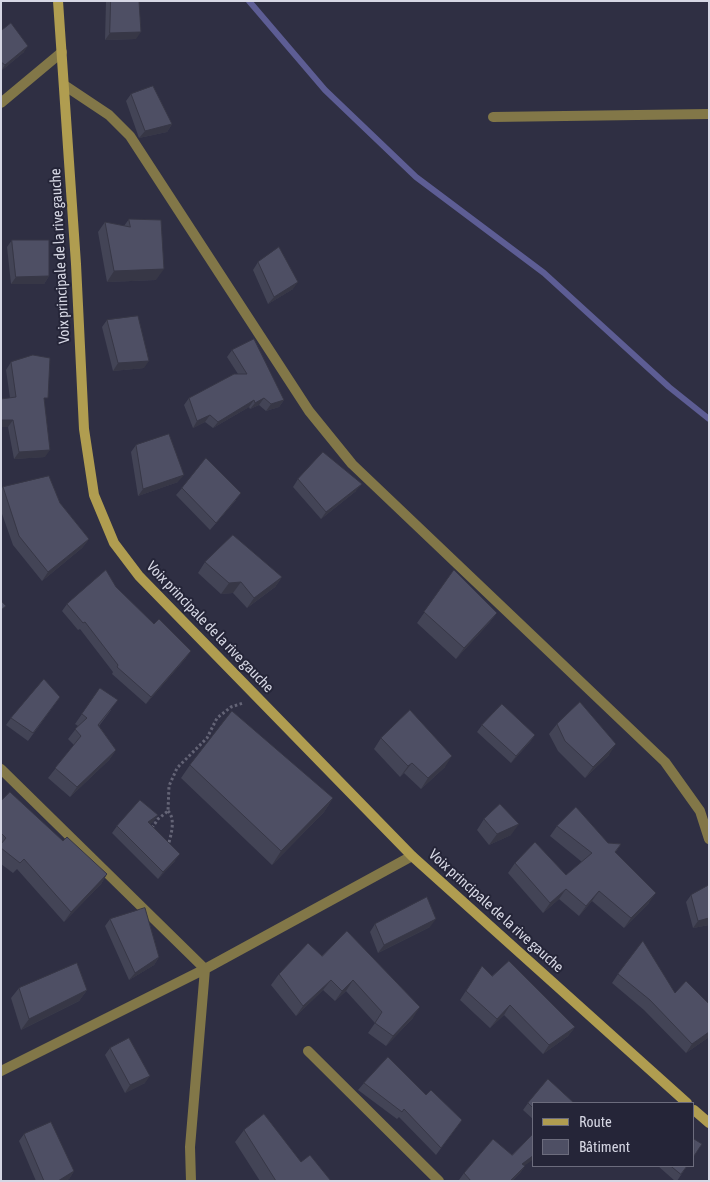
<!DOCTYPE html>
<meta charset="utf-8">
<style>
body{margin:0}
#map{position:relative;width:710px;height:1182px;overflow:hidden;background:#2f2f43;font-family:"Asap Condensed",sans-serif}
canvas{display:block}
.frame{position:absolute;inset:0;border:2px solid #d6d7e4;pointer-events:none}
.legend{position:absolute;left:532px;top:1102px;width:162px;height:65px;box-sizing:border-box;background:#252538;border:1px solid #6c6c7d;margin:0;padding:6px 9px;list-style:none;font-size:15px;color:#d6d7e4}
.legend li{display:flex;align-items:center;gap:10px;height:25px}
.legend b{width:25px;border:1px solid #6c6c7d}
</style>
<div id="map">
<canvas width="710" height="1182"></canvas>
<div class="frame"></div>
<ul class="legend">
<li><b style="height:6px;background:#b09d50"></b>Route</li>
<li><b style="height:14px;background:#4e4f64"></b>Bâtiment</li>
</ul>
</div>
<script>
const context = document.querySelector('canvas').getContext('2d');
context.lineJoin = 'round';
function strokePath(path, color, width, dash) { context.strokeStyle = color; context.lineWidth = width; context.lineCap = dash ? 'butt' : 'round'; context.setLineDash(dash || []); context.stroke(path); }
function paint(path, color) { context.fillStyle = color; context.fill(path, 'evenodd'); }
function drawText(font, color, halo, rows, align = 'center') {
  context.font = font + ' "Asap Condensed",sans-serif'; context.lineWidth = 4; context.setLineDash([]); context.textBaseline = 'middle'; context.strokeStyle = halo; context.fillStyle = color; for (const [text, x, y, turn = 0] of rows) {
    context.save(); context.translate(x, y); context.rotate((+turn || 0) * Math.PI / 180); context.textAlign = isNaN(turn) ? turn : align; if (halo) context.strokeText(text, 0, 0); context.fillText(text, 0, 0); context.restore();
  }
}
strokePath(new Path2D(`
 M 249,1 L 325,90 L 416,177 L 544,273 L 669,387 L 709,419`), '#5d5d94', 6);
strokePath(new Path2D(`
 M 168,811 C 176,819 171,835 168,846
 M 152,828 L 158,819 L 168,811 L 169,786 L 177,768 L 207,738 L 217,718 L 231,707 L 243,703`), '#646476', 3, [2.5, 2.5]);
strokePath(new Path2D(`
 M 64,85 L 109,115 L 130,136 L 309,411 L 352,464 L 665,762 L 700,811 L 709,839
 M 1,103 L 62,52
 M 493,117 L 709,114
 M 1,769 L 205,969 L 190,1147 L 191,1181
 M 308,1051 L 439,1181
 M 1,1071 L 205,969 L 412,856`), '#827748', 10);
strokePath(new Path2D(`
 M 58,1 L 76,264 L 84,429 L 94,495 L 114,543 L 139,576 L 412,856 L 687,1103
 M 694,1110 L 709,1123`), '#b09d50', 10);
paint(new Path2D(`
 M 106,1 L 139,1 L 136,39 L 105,40 Z
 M 1,31 L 24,52 L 1,71 Z
 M 131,94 L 172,124 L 167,132 L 139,138 L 126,101 Z
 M 129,219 L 156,280 L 107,282 L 98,232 L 105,222 L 124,226 Z
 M 12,240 L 49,276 L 44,284 L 11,284 L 7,247 Z
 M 258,262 L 293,289 L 268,304 L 253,270 Z
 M 107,320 L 144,368 L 113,371 L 102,327 Z
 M 232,350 L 284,400 L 279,407 L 266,411 L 259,405 L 250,409 L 249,407 L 213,428 L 205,422 L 193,428 L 184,405 L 189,398 L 238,374 L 227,357 Z
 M 11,362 L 45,403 L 45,457 L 14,459 L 8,427 L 10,398 L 6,370 Z
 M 136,445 L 178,482 L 138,496 L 131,452 Z
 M 298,479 L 356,491 L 321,519 L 293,487 Z
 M 3,487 L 60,503 L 89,539 L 82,548 L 42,581 L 13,545 L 1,511 L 1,489 Z
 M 182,488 L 236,500 L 210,530 L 176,495 Z
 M 205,562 L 282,577 L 275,587 L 247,608 L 233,593 L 221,594 L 198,573 Z
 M 454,570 L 497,613 L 489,623 L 456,659 L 417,623 Z
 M 116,587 L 186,658 L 146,704 L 112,674 L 113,672 L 80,629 L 78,630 L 62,611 L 67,604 Z
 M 100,688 L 111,710 L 99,726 L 116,750 L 109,760 L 70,797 L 48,778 L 74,745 L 68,739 L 78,726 L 75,724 Z
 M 60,697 L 28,741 L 6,725 L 11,718 Z
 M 557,724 L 609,755 L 585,778 L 558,751 L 549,734 Z
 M 482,725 L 535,735 L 530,742 L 511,763 L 477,732 Z
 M 381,738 L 445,767 L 421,789 L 404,773 L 400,777 L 374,749 Z
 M 190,765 L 333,798 L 324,812 L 272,865 L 181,778 Z
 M 1,801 L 63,841 L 107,874 L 101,884 L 64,922 L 17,869 L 13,873 L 1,864 Z
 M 158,815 L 153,822 L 150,824 L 175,861 L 158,879 L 112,833 L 117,826 Z
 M 484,819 L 511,835 L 489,845 L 477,830 Z
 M 557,826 L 608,843 L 621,844 L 615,853 L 649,903 L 624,928 L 592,901 L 579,916 L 559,899 L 543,913 L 508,873 L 515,863 L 566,875 L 582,862 L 550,836 Z
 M 691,895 L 709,925 L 693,928 L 686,902 Z
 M 110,919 L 159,957 L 154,965 L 129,980 L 105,926 Z
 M 375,924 L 430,927 L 378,953 L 370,932 Z
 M 322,956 L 413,1018 L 386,1046 L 368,1033 L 375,1023 L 346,991 L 335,1001 L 323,990 L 296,1016 L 271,985 L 279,974 Z
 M 482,966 L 492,976 L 575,1027 L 568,1036 L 543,1054 L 504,1015 L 490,1028 L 460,1000 Z
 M 618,974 L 675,993 L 709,1037 L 686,1053 L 644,1010 L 612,983 Z
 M 19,988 L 87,990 L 79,1001 L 21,1030 L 11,998 Z
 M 110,1048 L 145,1083 L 125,1093 L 105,1055 Z
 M 364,1083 L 426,1095 L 462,1120 L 436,1155 L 399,1117 L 397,1119 L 358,1090 Z
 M 528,1103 L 534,1103 L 534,1120 L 523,1110 Z
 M 244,1130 L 301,1162 L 331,1181 L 260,1181 L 235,1142 Z
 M 24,1134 L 74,1171 L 69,1179 L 65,1181 L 36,1181 L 19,1141 Z
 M 525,1166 L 520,1173 L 512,1181 L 460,1181 L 459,1180 L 464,1173 Z
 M 658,1166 L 687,1166 L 677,1181 L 675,1181 Z`), '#434456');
paint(new Path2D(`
 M 141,32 L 136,39 L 105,40 L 110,33 Z
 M 28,46 L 24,52 L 1,71 L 5,65 Z
 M 172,124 L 167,132 L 139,138 L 145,131 Z
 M 164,269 L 156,280 L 107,282 L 114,271 Z
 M 49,276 L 44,284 L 11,284 L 16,277 Z
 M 298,282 L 293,289 L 268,304 L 274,297 Z
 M 149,361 L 144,368 L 113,371 L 118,363 Z
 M 264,398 L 259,405 L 250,409 L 255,403 Z
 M 254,400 L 249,407 L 213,428 L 218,422 Z
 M 284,400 L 279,407 L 266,411 L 271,404 Z
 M 210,415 L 205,422 L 193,428 L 197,421 Z
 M 1,420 L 13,420 L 8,427 L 1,427 Z
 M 50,450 L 45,457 L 14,459 L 19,452 Z
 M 184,475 L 178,482 L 138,496 L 143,489 Z
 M 362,484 L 356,491 L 321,519 L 326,512 Z
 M 89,539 L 82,548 L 42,581 L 48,572 Z
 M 282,577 L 275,587 L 247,608 L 254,598 Z
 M 241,582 L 233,593 L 221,594 L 229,583 Z
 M 497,613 L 489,623 L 456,659 L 464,648 Z
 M 191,651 L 186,658 L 146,704 L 151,697 Z
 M 535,735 L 530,742 L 511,763 L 516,756 Z
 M 616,744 L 609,755 L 585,778 L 593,767 Z
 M 116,750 L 109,760 L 70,797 L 77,787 Z
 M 452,756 L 445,767 L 421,789 L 428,778 Z
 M 412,763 L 404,773 L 400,777 L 408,766 Z
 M 333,798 L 324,812 L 272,865 L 281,851 Z
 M 158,815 L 153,822 L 143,830 L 148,822 Z
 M 519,824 L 511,835 L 489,845 L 497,834 Z
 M 180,854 L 175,861 L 158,879 L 163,872 Z
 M 107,874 L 101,884 L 64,922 L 71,912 Z
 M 566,889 L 559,899 L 543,913 L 550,903 Z
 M 599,891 L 592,901 L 579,916 L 586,906 Z
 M 656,893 L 649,903 L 624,928 L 631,918 Z
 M 709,918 L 709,925 L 693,928 L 698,921 Z
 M 436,919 L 430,927 L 378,953 L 384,945 Z
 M 159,957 L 154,965 L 129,980 L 135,973 Z
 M 331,980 L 323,990 L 296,1016 L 303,1006 Z
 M 353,980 L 346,991 L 335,1001 L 342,991 Z
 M 87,990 L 79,1001 L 21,1030 L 29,1019 Z
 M 510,1005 L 504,1015 L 490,1028 L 497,1019 Z
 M 420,1007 L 413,1018 L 386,1046 L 393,1036 Z
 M 575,1027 L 568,1036 L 543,1054 L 549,1045 Z
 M 709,1032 L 709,1037 L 686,1053 L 692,1044 Z
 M 150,1076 L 145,1083 L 125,1093 L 130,1085 Z
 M 534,1155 L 534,1159 L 517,1171 L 522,1164 Z
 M 525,1166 L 520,1173 L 512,1181 L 510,1181 Z
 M 74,1171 L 69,1179 L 65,1181 L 58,1181 Z`), '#373746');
const building = new Path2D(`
 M 111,1 L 139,1 L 141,32 L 110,33 Z
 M 11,23 L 28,46 L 5,65 L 1,62 L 1,31 Z
 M 153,86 L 172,124 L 145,131 L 131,94 Z
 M 129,219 L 161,220 L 164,269 L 114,271 L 105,222 L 130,227 Z
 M 12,240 L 49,240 L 49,276 L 16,277 Z
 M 279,247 L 298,282 L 274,297 L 258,262 Z
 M 138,316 L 149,361 L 118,363 L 107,320 Z
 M 254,339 L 284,400 L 271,404 L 264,398 L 255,403 L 254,400 L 218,422 L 210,415 L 197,421 L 189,398 L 234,374 L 247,374 L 232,350 Z
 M 33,355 L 50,358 L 48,398 L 44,398 L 50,450 L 19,452 L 13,420 L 1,420 L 1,399 L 16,397 L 11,362 Z
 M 169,434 L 184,475 L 143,489 L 136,445 Z
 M 323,452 L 362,484 L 326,512 L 298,479 Z
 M 206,458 L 241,493 L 216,523 L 182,488 Z
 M 49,476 L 60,503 L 89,539 L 48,572 L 19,536 L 3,487 Z
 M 233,535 L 282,577 L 254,598 L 241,582 L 229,583 L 205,562 Z
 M 106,570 L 116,587 L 154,624 L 159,619 L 191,651 L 151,697 L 117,667 L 118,665 L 85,622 L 83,623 L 67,604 Z
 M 454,570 L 497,613 L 464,648 L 424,612 Z
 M 1,601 L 6,606 L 1,610 Z
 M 44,679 L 60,697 L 33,733 L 11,718 Z
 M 100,688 L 118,700 L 98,725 L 116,750 L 77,787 L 55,768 L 81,736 L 75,729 L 87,718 L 82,714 Z
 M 580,702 L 616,744 L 593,767 L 565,741 L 557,724 Z
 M 502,704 L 535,735 L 516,756 L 482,725 Z
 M 410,710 L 452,756 L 428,778 L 412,763 L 408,766 L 381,738 Z
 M 232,711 L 333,798 L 281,851 L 190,765 Z
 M 10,792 L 63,841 L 67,837 L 107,874 L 71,912 L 24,859 L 20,863 L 1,848 L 1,844 L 6,838 L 1,833 L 1,801 Z
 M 140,800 L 158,815 L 148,822 L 180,854 L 163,872 L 117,826 Z
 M 500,804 L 519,824 L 497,834 L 484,819 Z
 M 576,807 L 608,843 L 621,844 L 615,852 L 656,893 L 631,918 L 599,891 L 586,906 L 566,889 L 550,903 L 515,863 L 535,842 L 566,875 L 592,853 L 557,826 Z
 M 709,885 L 709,918 L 698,921 L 691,895 Z
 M 427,897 L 436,919 L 384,945 L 375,924 Z
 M 145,908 L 159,957 L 135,973 L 110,919 Z
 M 347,931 L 420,1007 L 393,1036 L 375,1023 L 382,1012 L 353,980 L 342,991 L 331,980 L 303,1006 L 279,974 L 308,943 L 322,956 Z
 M 643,941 L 675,993 L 686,981 L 709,1004 L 709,1032 L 692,1044 L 650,1000 L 618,974 Z
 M 509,961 L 575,1027 L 549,1045 L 510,1005 L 497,1019 L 466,991 L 482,966 L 492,976 Z
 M 77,963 L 87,990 L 29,1019 L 19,988 Z
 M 129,1038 L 150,1076 L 130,1085 L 110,1048 Z
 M 388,1057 L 426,1095 L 431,1090 L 462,1120 L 441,1148 L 404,1109 L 402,1112 L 364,1083 Z
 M 548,1079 L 574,1103 L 534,1103 L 534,1109 L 528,1103 Z
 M 264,1114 L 301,1162 L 310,1155 L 331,1181 L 276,1181 L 244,1130 Z
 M 51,1122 L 74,1171 L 58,1181 L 44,1181 L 24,1134 Z
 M 534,1133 L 534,1155 L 522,1164 L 525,1166 L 510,1181 L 471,1181 L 464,1173 L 493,1139 L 512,1155 Z
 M 694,1139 L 702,1144 L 694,1156 Z
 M 671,1166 L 687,1166 L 681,1174 Z`);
paint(building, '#4e4f64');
strokePath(building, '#373746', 1);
drawText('15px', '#d6d7e4', '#252538', [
 ["Voix principale de la rive gauche",60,256,-93],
 ["Voix principale de la rive gauche",210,627,46],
 ["Voix principale de la rive gauche",496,911,42]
]);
</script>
